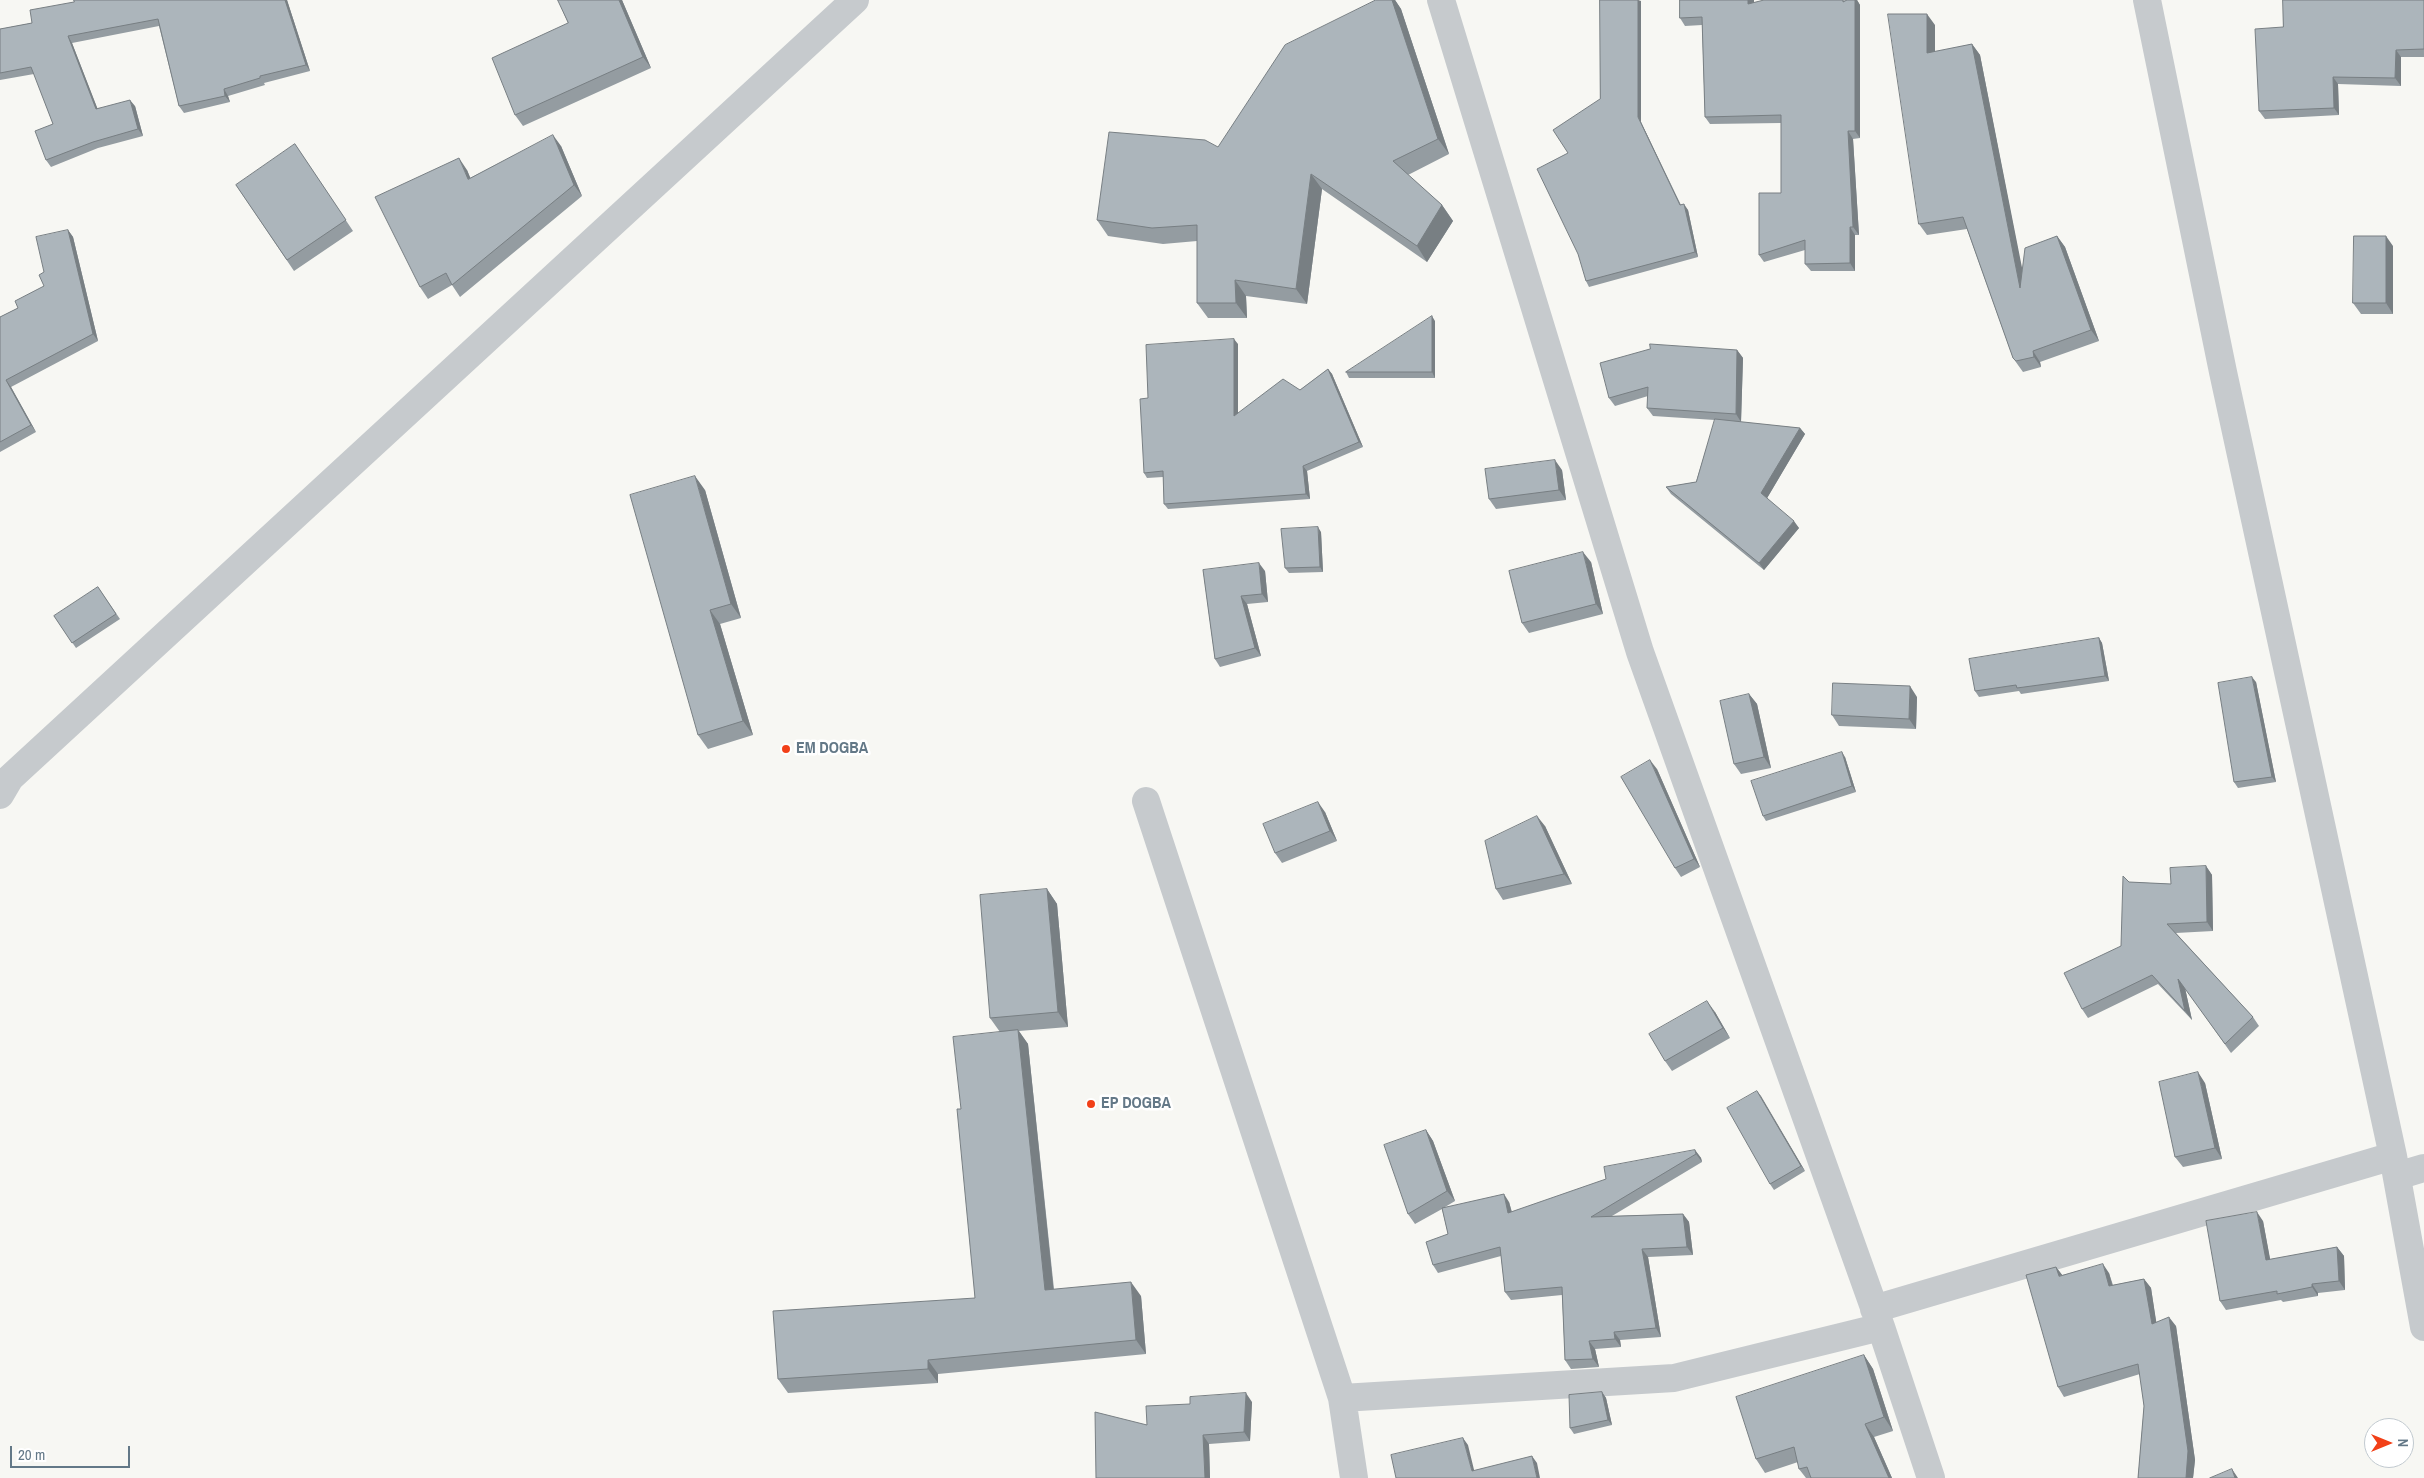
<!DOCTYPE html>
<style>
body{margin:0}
#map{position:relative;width:2424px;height:1478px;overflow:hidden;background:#f7f7f3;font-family:"Archivo Narrow",sans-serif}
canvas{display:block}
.north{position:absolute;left:2364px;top:1418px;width:50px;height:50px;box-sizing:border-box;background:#fff;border:1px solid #c1c9cf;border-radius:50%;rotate:90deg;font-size:14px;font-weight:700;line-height:20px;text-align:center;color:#637887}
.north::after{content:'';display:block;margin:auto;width:18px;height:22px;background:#f24018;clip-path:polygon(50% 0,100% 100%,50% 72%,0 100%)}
.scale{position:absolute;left:10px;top:1446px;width:120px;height:22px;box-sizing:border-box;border:2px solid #637887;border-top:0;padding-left:6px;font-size:15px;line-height:18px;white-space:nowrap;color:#637887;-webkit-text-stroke:4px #fff;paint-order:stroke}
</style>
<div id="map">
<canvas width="2424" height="1478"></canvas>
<div class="north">N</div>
<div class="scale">20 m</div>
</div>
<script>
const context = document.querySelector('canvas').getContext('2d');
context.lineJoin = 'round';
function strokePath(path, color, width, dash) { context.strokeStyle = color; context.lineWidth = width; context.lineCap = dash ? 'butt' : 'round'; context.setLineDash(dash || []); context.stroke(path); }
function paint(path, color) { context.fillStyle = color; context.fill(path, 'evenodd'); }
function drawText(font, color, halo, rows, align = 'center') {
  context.font = font + ' "Archivo Narrow",sans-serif'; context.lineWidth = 5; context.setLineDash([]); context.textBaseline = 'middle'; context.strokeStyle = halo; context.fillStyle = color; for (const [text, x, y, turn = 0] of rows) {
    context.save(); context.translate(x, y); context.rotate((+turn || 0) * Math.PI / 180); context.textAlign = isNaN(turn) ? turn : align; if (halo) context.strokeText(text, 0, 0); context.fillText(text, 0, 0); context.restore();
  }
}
strokePath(new Path2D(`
 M 1441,0 L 1640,652 L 1881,1327 L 1931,1478
 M 2147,0 L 2223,372 L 2393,1156 L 2424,1327
 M 0,795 L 10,778 L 855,0
 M 1146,801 L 1342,1398 L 1354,1478
 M 2397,1176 L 2424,1168
 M 1874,1309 L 2393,1156
 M 1342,1398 L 1674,1378 L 1881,1327`), '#c6cacd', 28);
paint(new Path2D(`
 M 74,0 L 287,0 L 310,71 L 264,83 L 265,85 L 228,96 L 230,102 L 184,113 L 179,106 L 159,26 L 72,43 L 97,108 L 135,106 L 143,136 L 98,148 L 51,167 L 46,160 L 53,124 L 34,74 L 0,80 L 0,29 L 32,23 L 74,2 Z
 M 558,0 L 622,0 L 651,68 L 523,126 L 515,115 L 568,23 Z
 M 1376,0 L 1395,0 L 1401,9 L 1449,154 L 1408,175 L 1442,205 L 1453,221 L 1427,262 L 1322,189 L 1307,304 L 1246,296 L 1247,318 L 1208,318 L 1197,303 L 1197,241 L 1163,244 L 1108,236 L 1097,220 L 1218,147 Z
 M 1680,0 L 1754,0 L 1754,3 L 1857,0 L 1860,5 L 1860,138 L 1853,139 L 1859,235 L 1855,235 L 1855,271 L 1811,271 L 1805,264 L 1805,250 L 1764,262 L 1759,255 L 1781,193 L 1781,123 L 1710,124 L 1705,117 L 1702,25 L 1685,26 L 1680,18 Z
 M 2424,0 L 2424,57 L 2401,57 L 2401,86 L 2338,84 L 2339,115 L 2265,119 L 2259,111 L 2283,27 Z
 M 1641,1 L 1641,122 L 1681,205 L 1688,210 L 1698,257 L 1589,287 L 1586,281 L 1568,153 L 1600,99 Z
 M 1935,25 L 1935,52 L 1972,44 L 1980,55 L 2022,271 L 2057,236 L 2065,247 L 2099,341 L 2040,362 L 2041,367 L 2023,372 L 2013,358 L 1967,229 L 1927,235 L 1919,224 Z
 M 295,144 L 353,231 L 294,271 L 236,185 Z
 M 561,146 L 582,196 L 460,297 L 452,285 L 428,299 L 420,287 L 467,170 L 470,178 Z
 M 68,230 L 73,237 L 98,341 L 11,387 L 36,432 L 0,452 L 0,317 L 18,308 L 44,286 L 44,272 Z
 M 2393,246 L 2393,314 L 2361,314 L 2353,303 Z
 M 1435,321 L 1435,378 L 1349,378 L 1346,372 Z
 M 1238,344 L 1238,413 L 1300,390 L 1328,369 L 1332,374 L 1363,447 L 1307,471 L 1310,499 L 1168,509 L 1164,504 L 1163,477 L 1147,478 L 1144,473 L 1148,398 Z
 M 1737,350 L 1743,358 L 1741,422 L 1800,428 L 1805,434 L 1767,498 L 1799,528 L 1764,570 L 1671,494 L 1666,487 L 1696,482 L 1715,420 L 1653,416 L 1647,408 L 1648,396 L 1615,406 L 1609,398 Z
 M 1562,470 L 1566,500 L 1496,509 L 1489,499 Z
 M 705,490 L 741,618 L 720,624 L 753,735 L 708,749 L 698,735 Z
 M 1321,532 L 1323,572 L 1289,573 L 1285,568 Z
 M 1591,562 L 1603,614 L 1529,633 L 1522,623 Z
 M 1203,570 L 1265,571 L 1268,602 L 1247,604 L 1261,656 L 1220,667 L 1215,659 Z
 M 98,587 L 120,619 L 76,648 L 54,616 Z
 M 2099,638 L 2102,643 L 2109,681 L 2021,694 L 2019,691 L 1979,697 L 1975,691 Z
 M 2256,682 L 2276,782 L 2238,788 L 2234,782 Z
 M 1749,694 L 1757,704 L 1771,768 L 1741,774 L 1734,764 Z
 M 1917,697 L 1916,729 L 1839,726 L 1832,715 Z
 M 1845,757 L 1856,792 L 1766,821 L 1763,816 Z
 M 1657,769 L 1700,867 L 1681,877 L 1675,868 Z
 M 1325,812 L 1337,841 L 1282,863 L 1275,853 Z
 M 1545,826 L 1572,884 L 1503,900 L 1496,889 Z
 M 2206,866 L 2212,875 L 2213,931 L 2176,933 L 2253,1017 L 2259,1026 L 2231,1053 L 2185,988 L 2192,1020 L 2158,984 L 2088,1018 L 2082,1009 L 2121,946 L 2129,882 L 2171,884 Z
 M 1047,889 L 1057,904 L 1068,1027 L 1019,1031 L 1028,1044 L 1054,1289 L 1141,1296 L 1146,1354 L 938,1374 L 938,1383 L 788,1393 L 778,1379 L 975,1298 L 961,1109 L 1000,1032 L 990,1018 Z
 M 1715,1012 L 1730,1038 L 1672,1071 L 1665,1061 Z
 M 2205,1083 L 2222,1159 L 2183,1167 L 2175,1157 Z
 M 1757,1091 L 1805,1171 L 1774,1190 L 1770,1184 Z
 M 1426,1130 L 1433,1141 L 1455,1201 L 1445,1207 L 1509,1202 L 1512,1212 L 1695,1150 L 1701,1158 L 1702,1162 L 1612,1216 L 1683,1214 L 1689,1222 L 1693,1255 L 1648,1257 L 1661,1337 L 1620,1340 L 1621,1347 L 1595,1349 L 1599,1367 L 1571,1369 L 1565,1360 L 1562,1295 L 1511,1300 L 1505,1292 L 1501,1256 L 1438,1273 L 1433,1265 L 1448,1234 L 1442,1209 L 1415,1224 L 1408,1214 Z
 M 2263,1221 L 2270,1260 L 2337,1247 L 2344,1256 L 2345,1290 L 2318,1293 L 2318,1296 L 2283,1302 L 2281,1300 L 2226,1310 L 2220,1301 Z
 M 2056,1267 L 2062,1275 L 2109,1273 L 2113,1285 L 2144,1279 L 2151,1288 L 2156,1322 L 2176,1326 L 2195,1460 L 2193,1478 L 2138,1478 L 2144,1406 L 2140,1374 L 2064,1397 L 2058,1387 Z
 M 1864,1355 L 1873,1369 L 1893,1431 L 1874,1437 L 1892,1478 L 1806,1478 L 1799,1469 L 1798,1462 L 1765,1473 L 1756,1459 Z
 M 1602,1392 L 1606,1398 L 1612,1425 L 1574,1434 L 1570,1428 Z
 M 1252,1402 L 1250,1441 L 1209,1444 L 1210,1478 L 1096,1478 L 1147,1425 Z`), '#949ca1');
paint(new Path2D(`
 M 285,0 L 287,0 L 310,71 L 306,65 Z
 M 619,0 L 622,0 L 651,68 L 643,57 Z
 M 1392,0 L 1395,0 L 1401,9 L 1449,154 L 1438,139 Z
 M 1638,0 L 1641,1 L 1641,122 L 1683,211 L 1680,205 L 1638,117 Z
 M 1748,0 L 1754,0 L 1754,12 L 1748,4 Z
 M 1855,0 L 1857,0 L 1860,5 L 1860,138 L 1855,131 Z
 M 1927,14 L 1935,25 L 1935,64 L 1927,53 Z
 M 68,36 L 72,43 L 100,115 L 96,109 Z
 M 1972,44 L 1980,55 L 2028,298 L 2020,288 Z
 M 2396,50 L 2401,57 L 2401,86 L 2395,78 Z
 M 2333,77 L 2338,84 L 2339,115 L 2334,108 Z
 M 224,89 L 228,96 L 230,102 L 225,96 Z
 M 130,100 L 135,106 L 143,136 L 138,129 Z
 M 1848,131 L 1853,139 L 1859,235 L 1853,227 Z
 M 553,135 L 561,146 L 582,196 L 574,185 Z
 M 459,158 L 467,170 L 476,191 L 468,179 Z
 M 1311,174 L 1322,189 L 1307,304 L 1296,289 Z
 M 1684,204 L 1688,210 L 1698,257 L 1695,252 Z
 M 1442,205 L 1453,221 L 1427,262 L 1417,246 Z
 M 1850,227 L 1855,235 L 1855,271 L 1850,263 Z
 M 68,230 L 73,237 L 98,341 L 93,334 Z
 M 2057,236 L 2065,247 L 2099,341 L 2091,330 Z
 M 2386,236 L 2393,246 L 2393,314 L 2386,303 Z
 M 1235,280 L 1246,296 L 1247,318 L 1236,303 Z
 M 1432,316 L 1435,321 L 1435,378 L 1432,372 Z
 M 1234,339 L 1238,344 L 1238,421 L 1234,416 Z
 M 1737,350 L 1743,358 L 1741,422 L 1736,414 Z
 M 2033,351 L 2040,362 L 2041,367 L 2034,357 Z
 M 1328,369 L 1332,374 L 1363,447 L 1359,442 Z
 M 6,380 L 11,387 L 36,432 L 31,425 Z
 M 1800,428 L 1805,434 L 1766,500 L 1761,493 Z
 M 1555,460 L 1562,470 L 1566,500 L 1559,490 Z
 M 1303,466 L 1307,471 L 1310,499 L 1306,494 Z
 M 695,476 L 705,490 L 741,618 L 731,604 Z
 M 1794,521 L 1799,528 L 1764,570 L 1759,563 Z
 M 1318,527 L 1321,532 L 1323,572 L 1320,567 Z
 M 1583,552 L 1591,562 L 1603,614 L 1596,604 Z
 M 1259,563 L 1265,571 L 1268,602 L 1262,594 Z
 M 1241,596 L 1247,604 L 1261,656 L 1255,648 Z
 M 710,610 L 720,624 L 753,735 L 743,721 Z
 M 2099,638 L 2102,643 L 2109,681 L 2105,676 Z
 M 2252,677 L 2256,682 L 2276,782 L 2272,777 Z
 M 1910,686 L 1917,697 L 1916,729 L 1909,719 Z
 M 1749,694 L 1757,704 L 1771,768 L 1764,757 Z
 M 1842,752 L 1845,757 L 1856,792 L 1852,786 Z
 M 1650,760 L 1657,769 L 1700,867 L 1694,859 Z
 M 1318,802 L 1325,812 L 1337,841 L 1330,831 Z
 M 1537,816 L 1545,826 L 1572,884 L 1564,874 Z
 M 2206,866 L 2212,875 L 2213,931 L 2207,922 Z
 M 1047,889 L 1057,904 L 1068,1027 L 1058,1012 Z
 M 2178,979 L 2185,988 L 2192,1020 L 2185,1011 Z
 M 1707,1001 L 1715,1012 L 1730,1038 L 1723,1028 Z
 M 1018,1030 L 1028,1044 L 1055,1304 L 1045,1290 Z
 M 2198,1072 L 2205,1083 L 2222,1159 L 2215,1148 Z
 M 1757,1091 L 1761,1096 L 1805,1171 L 1801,1166 Z
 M 1426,1130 L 1433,1141 L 1455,1201 L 1447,1191 Z
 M 1695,1150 L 1701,1158 L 1702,1162 L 1696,1154 Z
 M 1504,1194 L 1509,1202 L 1514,1221 L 1508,1213 Z
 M 2257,1212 L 2263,1221 L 2272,1269 L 2266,1260 Z
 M 1683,1214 L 1689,1222 L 1693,1255 L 1687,1247 Z
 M 2337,1247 L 2344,1256 L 2345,1290 L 2339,1281 Z
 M 1642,1249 L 1648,1257 L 1661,1337 L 1656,1328 Z
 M 2103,1264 L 2109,1273 L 2115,1295 L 2109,1286 Z
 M 2056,1267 L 2063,1276 L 2059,1276 Z
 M 2144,1279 L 2151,1288 L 2158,1333 L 2152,1324 Z
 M 1131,1282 L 1141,1296 L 1146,1354 L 1136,1340 Z
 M 2312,1284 L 2318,1293 L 2318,1296 L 2312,1287 Z
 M 2169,1317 L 2176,1326 L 2195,1460 L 2193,1478 L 2186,1478 Z
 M 1614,1332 L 1620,1340 L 1621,1347 L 1615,1339 Z
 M 1589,1341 L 1595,1349 L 1599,1367 L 1593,1359 Z
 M 1864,1355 L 1873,1369 L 1893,1431 L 1884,1417 Z
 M 928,1360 L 938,1374 L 938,1383 L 928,1369 Z
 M 1602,1392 L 1606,1398 L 1612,1425 L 1608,1420 Z
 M 1246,1393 L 1252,1402 L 1250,1441 L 1244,1432 Z
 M 1865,1424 L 1874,1437 L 1892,1478 L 1889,1478 Z
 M 1203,1435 L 1209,1444 L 1210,1478 L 1205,1478 Z
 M 1463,1438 L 1468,1445 L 1476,1478 L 1472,1471 Z
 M 1532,1456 L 1537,1463 L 1540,1478 L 1537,1478 Z
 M 2232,1469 L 2238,1478 L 2235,1478 Z`), '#787f83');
const building = new Path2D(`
 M 74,0 L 285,0 L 306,65 L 260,76 L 260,78 L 224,89 L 225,96 L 179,106 L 158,19 L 68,36 L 96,109 L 130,100 L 138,129 L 93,142 L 46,160 L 35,131 L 53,124 L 31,67 L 0,73 L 0,29 L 32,23 L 30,10 L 74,2 Z
 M 558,0 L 619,0 L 643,57 L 515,115 L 492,58 L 568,23 Z
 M 1376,0 L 1392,0 L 1438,139 L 1393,161 L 1442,205 L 1417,246 L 1311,174 L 1296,289 L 1235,280 L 1236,303 L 1197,303 L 1197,225 L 1152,228 L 1097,220 L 1109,132 L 1205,140 L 1218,147 L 1285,45 Z
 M 1600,0 L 1638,0 L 1638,117 L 1680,205 L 1684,204 L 1695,252 L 1586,281 L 1578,254 L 1537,169 L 1568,153 L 1553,130 L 1600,99 Z
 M 1680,0 L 1748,0 L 1748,4 L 1764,0 L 1843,0 L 1843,2 L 1847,0 L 1855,0 L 1855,131 L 1848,131 L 1853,227 L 1850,227 L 1850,263 L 1805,264 L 1805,240 L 1759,255 L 1759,193 L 1781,193 L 1781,115 L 1705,117 L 1702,17 L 1680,18 Z
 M 2283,0 L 2424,0 L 2424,49 L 2396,50 L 2395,78 L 2333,77 L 2334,108 L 2259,111 L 2255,29 L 2283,27 Z
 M 1888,14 L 1927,14 L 1927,53 L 1972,44 L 2020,288 L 2025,248 L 2057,236 L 2091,330 L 2033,351 L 2034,357 L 2016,361 L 2013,358 L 1963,217 L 1919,224 Z
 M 553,135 L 574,185 L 452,285 L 446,273 L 420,287 L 375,197 L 459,158 L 468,179 Z
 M 295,144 L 346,220 L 287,260 L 236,185 Z
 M 68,230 L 93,334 L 6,380 L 31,425 L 0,442 L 0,317 L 18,308 L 15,301 L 44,286 L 39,275 L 44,272 L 36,237 Z
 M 2354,236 L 2386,236 L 2386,303 L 2353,303 Z
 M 1432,316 L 1432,372 L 1346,372 Z
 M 1234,339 L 1234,416 L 1283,379 L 1300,390 L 1328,369 L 1359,442 L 1303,466 L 1306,494 L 1164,504 L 1163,471 L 1144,473 L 1140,399 L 1148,398 L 1146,345 Z
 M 1650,344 L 1737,350 L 1736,414 L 1647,408 L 1648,387 L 1609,398 L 1600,363 L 1650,349 Z
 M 1715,419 L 1800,428 L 1761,493 L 1794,521 L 1759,563 L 1666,487 L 1696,482 Z
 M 1555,460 L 1559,490 L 1489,499 L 1485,469 Z
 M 695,476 L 731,604 L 710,610 L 743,721 L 698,735 L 630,495 Z
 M 1318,527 L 1320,567 L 1285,568 L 1281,529 Z
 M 1583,552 L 1596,604 L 1522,623 L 1509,571 Z
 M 1259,563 L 1262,594 L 1241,596 L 1255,648 L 1215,659 L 1203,570 Z
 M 98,587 L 116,614 L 72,643 L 54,616 Z
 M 2099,638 L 2105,676 L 2017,688 L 2016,685 L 1975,691 L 1969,659 Z
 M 2252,677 L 2272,777 L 2234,782 L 2218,683 Z
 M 1833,683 L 1910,686 L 1909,719 L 1832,715 Z
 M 1749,694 L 1764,757 L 1734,764 L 1720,701 Z
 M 1842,752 L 1852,786 L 1763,816 L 1751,781 Z
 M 1650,760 L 1694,859 L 1675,868 L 1621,777 Z
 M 1318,802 L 1330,831 L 1275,853 L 1263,824 Z
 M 1537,816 L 1564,874 L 1496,889 L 1485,841 Z
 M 2206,866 L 2207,922 L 2167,924 L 2253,1017 L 2225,1044 L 2178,979 L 2185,1011 L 2152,975 L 2082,1009 L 2064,973 L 2121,946 L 2123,876 L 2129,882 L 2171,884 L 2170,868 Z
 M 1047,889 L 1058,1012 L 990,1018 L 980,895 Z
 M 1707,1001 L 1723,1028 L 1665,1061 L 1649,1034 Z
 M 1018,1030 L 1045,1290 L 1131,1282 L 1136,1340 L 928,1360 L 928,1369 L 778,1379 L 773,1311 L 975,1298 L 957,1109 L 961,1109 L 953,1037 Z
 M 2198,1072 L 2215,1148 L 2175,1157 L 2159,1082 Z
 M 1757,1091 L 1801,1166 L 1770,1184 L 1727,1108 Z
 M 1426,1130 L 1447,1191 L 1408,1214 L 1384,1145 Z
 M 1695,1150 L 1696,1154 L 1591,1217 L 1683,1214 L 1687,1247 L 1642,1249 L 1656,1328 L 1614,1332 L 1615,1339 L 1589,1341 L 1593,1359 L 1565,1360 L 1562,1287 L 1505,1292 L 1500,1247 L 1433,1265 L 1426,1242 L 1448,1234 L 1442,1208 L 1504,1194 L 1508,1213 L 1606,1179 L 1604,1167 Z
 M 2257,1212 L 2266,1260 L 2337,1247 L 2339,1281 L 2312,1284 L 2312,1287 L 2277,1294 L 2277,1291 L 2220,1301 L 2206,1221 Z
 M 2103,1264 L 2109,1286 L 2144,1279 L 2152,1324 L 2169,1317 L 2188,1451 L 2186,1478 L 2138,1478 L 2144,1406 L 2138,1364 L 2058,1387 L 2026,1275 L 2056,1267 L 2059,1276 Z
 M 1864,1355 L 1884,1417 L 1865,1424 L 1889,1478 L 1811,1478 L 1807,1467 L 1799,1469 L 1794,1447 L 1756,1459 L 1736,1397 Z
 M 1602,1392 L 1608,1420 L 1570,1428 L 1569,1395 Z
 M 1246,1393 L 1244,1432 L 1203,1435 L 1205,1478 L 1096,1478 L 1095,1412 L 1147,1425 L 1146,1406 L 1190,1404 L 1190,1397 Z
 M 1463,1438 L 1472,1471 L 1532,1456 L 1537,1478 L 1396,1478 L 1391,1455 Z
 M 2232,1469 L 2235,1478 L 2210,1478 Z`);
paint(building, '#acb5bb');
strokePath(building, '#787f83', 1);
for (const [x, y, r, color] of [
 [786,749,5,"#f24018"],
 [1091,1104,5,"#f24018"]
]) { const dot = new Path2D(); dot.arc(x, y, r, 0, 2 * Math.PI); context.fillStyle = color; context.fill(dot); strokePath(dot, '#fff', 2); }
drawText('bold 16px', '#637887', '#fff', [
 ["EM DOGBA",796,749],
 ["EP DOGBA",1101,1104]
], 'left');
</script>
